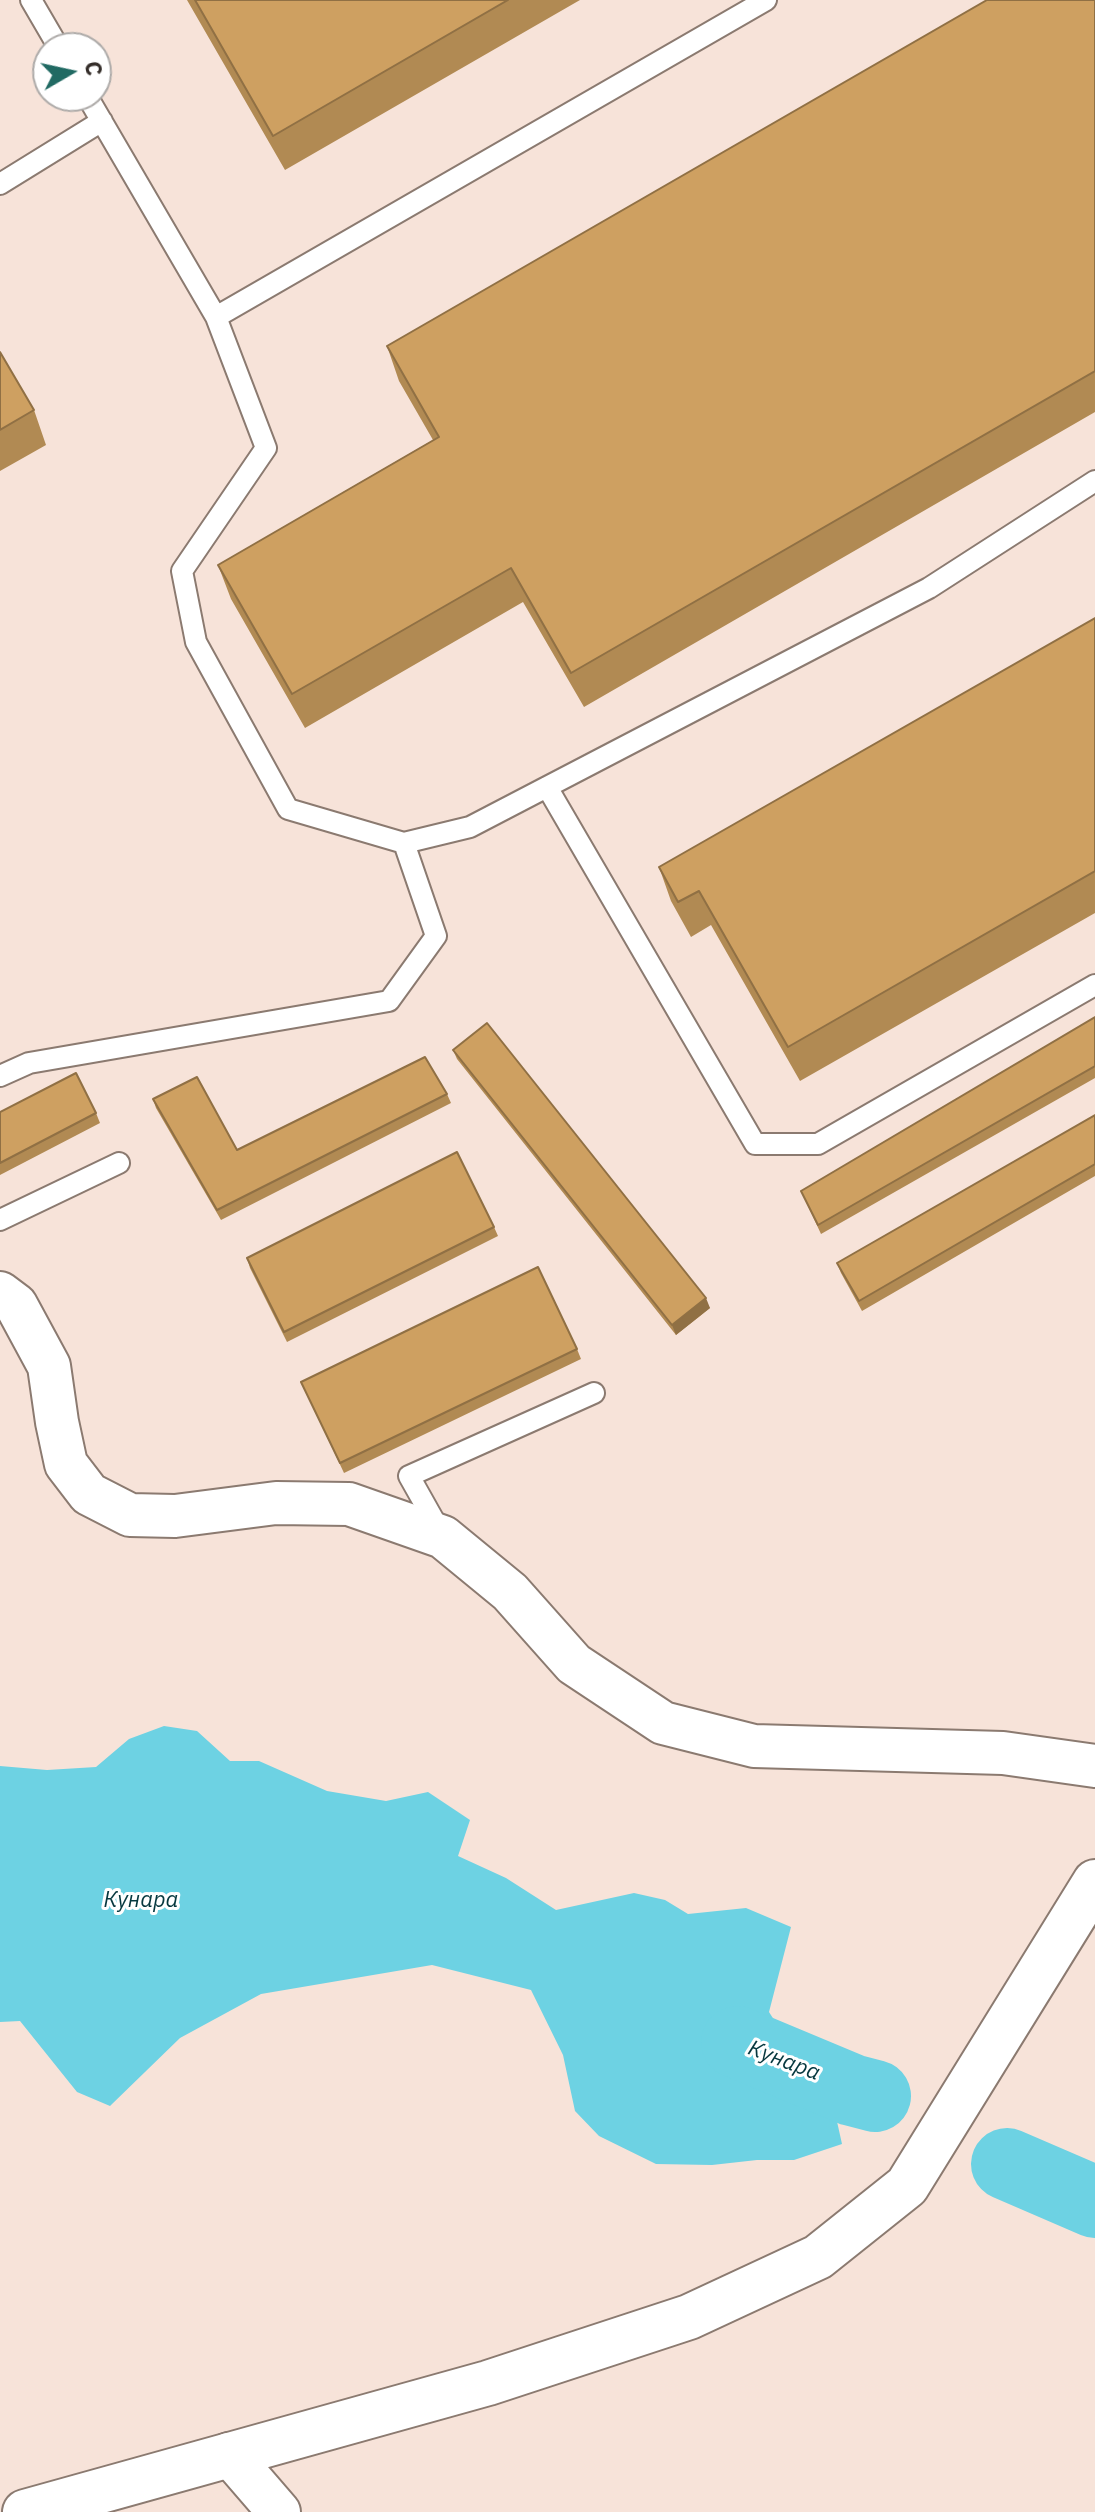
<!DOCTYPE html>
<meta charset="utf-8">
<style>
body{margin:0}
#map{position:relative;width:1095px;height:2512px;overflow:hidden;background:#f7e3d9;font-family:"IBM Plex Sans",sans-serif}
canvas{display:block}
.north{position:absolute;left:32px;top:32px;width:80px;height:80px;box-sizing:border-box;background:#fff;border:2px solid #aeaba9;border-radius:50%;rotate:81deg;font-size:22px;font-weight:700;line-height:32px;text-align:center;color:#342d29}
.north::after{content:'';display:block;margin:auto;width:28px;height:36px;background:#216a63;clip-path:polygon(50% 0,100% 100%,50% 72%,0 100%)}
</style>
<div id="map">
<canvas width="1095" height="2512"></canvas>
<div class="north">С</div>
</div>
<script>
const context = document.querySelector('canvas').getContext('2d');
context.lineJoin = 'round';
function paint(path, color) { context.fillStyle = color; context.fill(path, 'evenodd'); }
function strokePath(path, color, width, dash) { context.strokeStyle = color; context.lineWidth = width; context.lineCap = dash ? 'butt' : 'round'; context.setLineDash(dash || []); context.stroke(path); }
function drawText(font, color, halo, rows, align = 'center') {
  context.font = font + ' "IBM Plex Sans",sans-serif'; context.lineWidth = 6; context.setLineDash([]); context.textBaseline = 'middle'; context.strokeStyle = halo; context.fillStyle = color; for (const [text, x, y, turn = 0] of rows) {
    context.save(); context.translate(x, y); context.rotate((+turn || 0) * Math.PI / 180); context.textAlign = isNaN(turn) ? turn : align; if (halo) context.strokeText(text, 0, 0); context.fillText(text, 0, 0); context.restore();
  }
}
paint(new Path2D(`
 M 164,1726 L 197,1731 L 230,1761 L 259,1761 L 327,1791 L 386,1801 L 428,1792 L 470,1820 L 458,1856 L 506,1878 L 556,1910 L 634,1893 L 665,1900 L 688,1914 L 746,1908 L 791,1927 L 769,2012 L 790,2045 L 826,2072 L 842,2144 L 794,2160 L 757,2160 L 712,2165 L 656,2164 L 599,2136 L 575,2111 L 563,2055 L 531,1990 L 432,1965 L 261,1994 L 180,2038 L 110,2106 L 77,2092 L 20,2021 L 0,2022 L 0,1766 L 47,1770 L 96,1767 L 129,1739 Z`), '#6dd2e3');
strokePath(new Path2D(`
 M 737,2042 L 852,2090 L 875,2096
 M 1007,2164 L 1095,2202`), '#6dd2e3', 72);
const lane = new Path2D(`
 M 31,0 L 59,48
 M 87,96 L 216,317 L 766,0
 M 0,184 L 102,121
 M 216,317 L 266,448 L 182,571 L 196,642 L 288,809 L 404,843 L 470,827 L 929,588 L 1095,481
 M 547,787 L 755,1144 L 818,1144 L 1095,985
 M 0,1076 L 29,1063 L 389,1001 L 436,936 L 404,843
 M 0,1220 L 119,1163
 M 441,1533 L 409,1476 L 594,1393`);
const street = new Path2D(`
 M 0,1293 L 16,1305 L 49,1366 L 57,1422 L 66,1464 L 89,1494 L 130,1515 L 175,1516 L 276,1503 L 349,1504 L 443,1537 L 510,1592 L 574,1664 L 663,1723 L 754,1746 L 1003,1753 L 1095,1766
 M 229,2454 L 279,2512`);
const secondary = new Path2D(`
 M 25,2512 L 488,2383 L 689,2317 L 818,2257 L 907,2186 L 1095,1882`);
strokePath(lane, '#8b7a70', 24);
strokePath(street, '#8b7a70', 46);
strokePath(secondary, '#8b7a70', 48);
strokePath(lane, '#fff', 20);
strokePath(street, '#fff', 42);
strokePath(secondary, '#fff', 44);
paint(new Path2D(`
 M 187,0 L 580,0 L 285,170 Z
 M 1095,0 L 1095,412 L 584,707 L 523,602 L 305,728 L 231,599 L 218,565 L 433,440 L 399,381 L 387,346 Z
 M 0,352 L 34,410 L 46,445 L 0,471 Z
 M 1095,618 L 1095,913 L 800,1081 L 711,925 L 691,937 L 671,901 L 659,867 Z
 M 1095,1017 L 1095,1078 L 821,1234 L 801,1191 Z
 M 453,1050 L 710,1308 L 676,1335 L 457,1059 Z
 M 447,1094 L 451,1103 L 221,1220 L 156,1108 L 153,1099 L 237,1150 Z
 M 0,1112 L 96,1113 L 100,1123 L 0,1175 Z
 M 1095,1115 L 1095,1176 L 862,1311 L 841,1273 L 837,1263 Z
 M 494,1227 L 498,1236 L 287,1342 L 250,1268 L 247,1258 Z
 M 577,1349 L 581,1359 L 344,1473 L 301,1382 Z`), '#b18a53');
paint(new Path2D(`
 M 706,1298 L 710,1308 L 676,1335 L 672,1325 Z`), '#907044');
const building = new Path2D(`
 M 195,0 L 508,0 L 273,136 Z
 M 987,0 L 1095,0 L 1095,371 L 571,673 L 511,568 L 292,694 L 218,565 L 439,437 L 387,346 Z
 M 0,352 L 34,410 L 0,430 Z
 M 1095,618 L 1095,871 L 788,1047 L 699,891 L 678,902 L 659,867 Z
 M 1095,1017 L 1095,1066 L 818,1225 L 801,1191 Z
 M 487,1023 L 706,1298 L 672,1325 L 453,1050 Z
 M 425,1057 L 447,1094 L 217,1210 L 153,1099 L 197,1077 L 237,1150 Z
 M 76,1073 L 96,1113 L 0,1163 L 0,1112 Z
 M 1095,1115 L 1095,1164 L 859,1301 L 837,1263 Z
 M 457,1152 L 494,1227 L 284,1332 L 247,1258 Z
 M 538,1267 L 577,1349 L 340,1463 L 301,1382 Z`);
paint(building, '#cea061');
strokePath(building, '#907044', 2);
drawText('italic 22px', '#06383f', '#fff', [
 ["Кунара",141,1901],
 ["Кунара",784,2061,21]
]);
</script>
